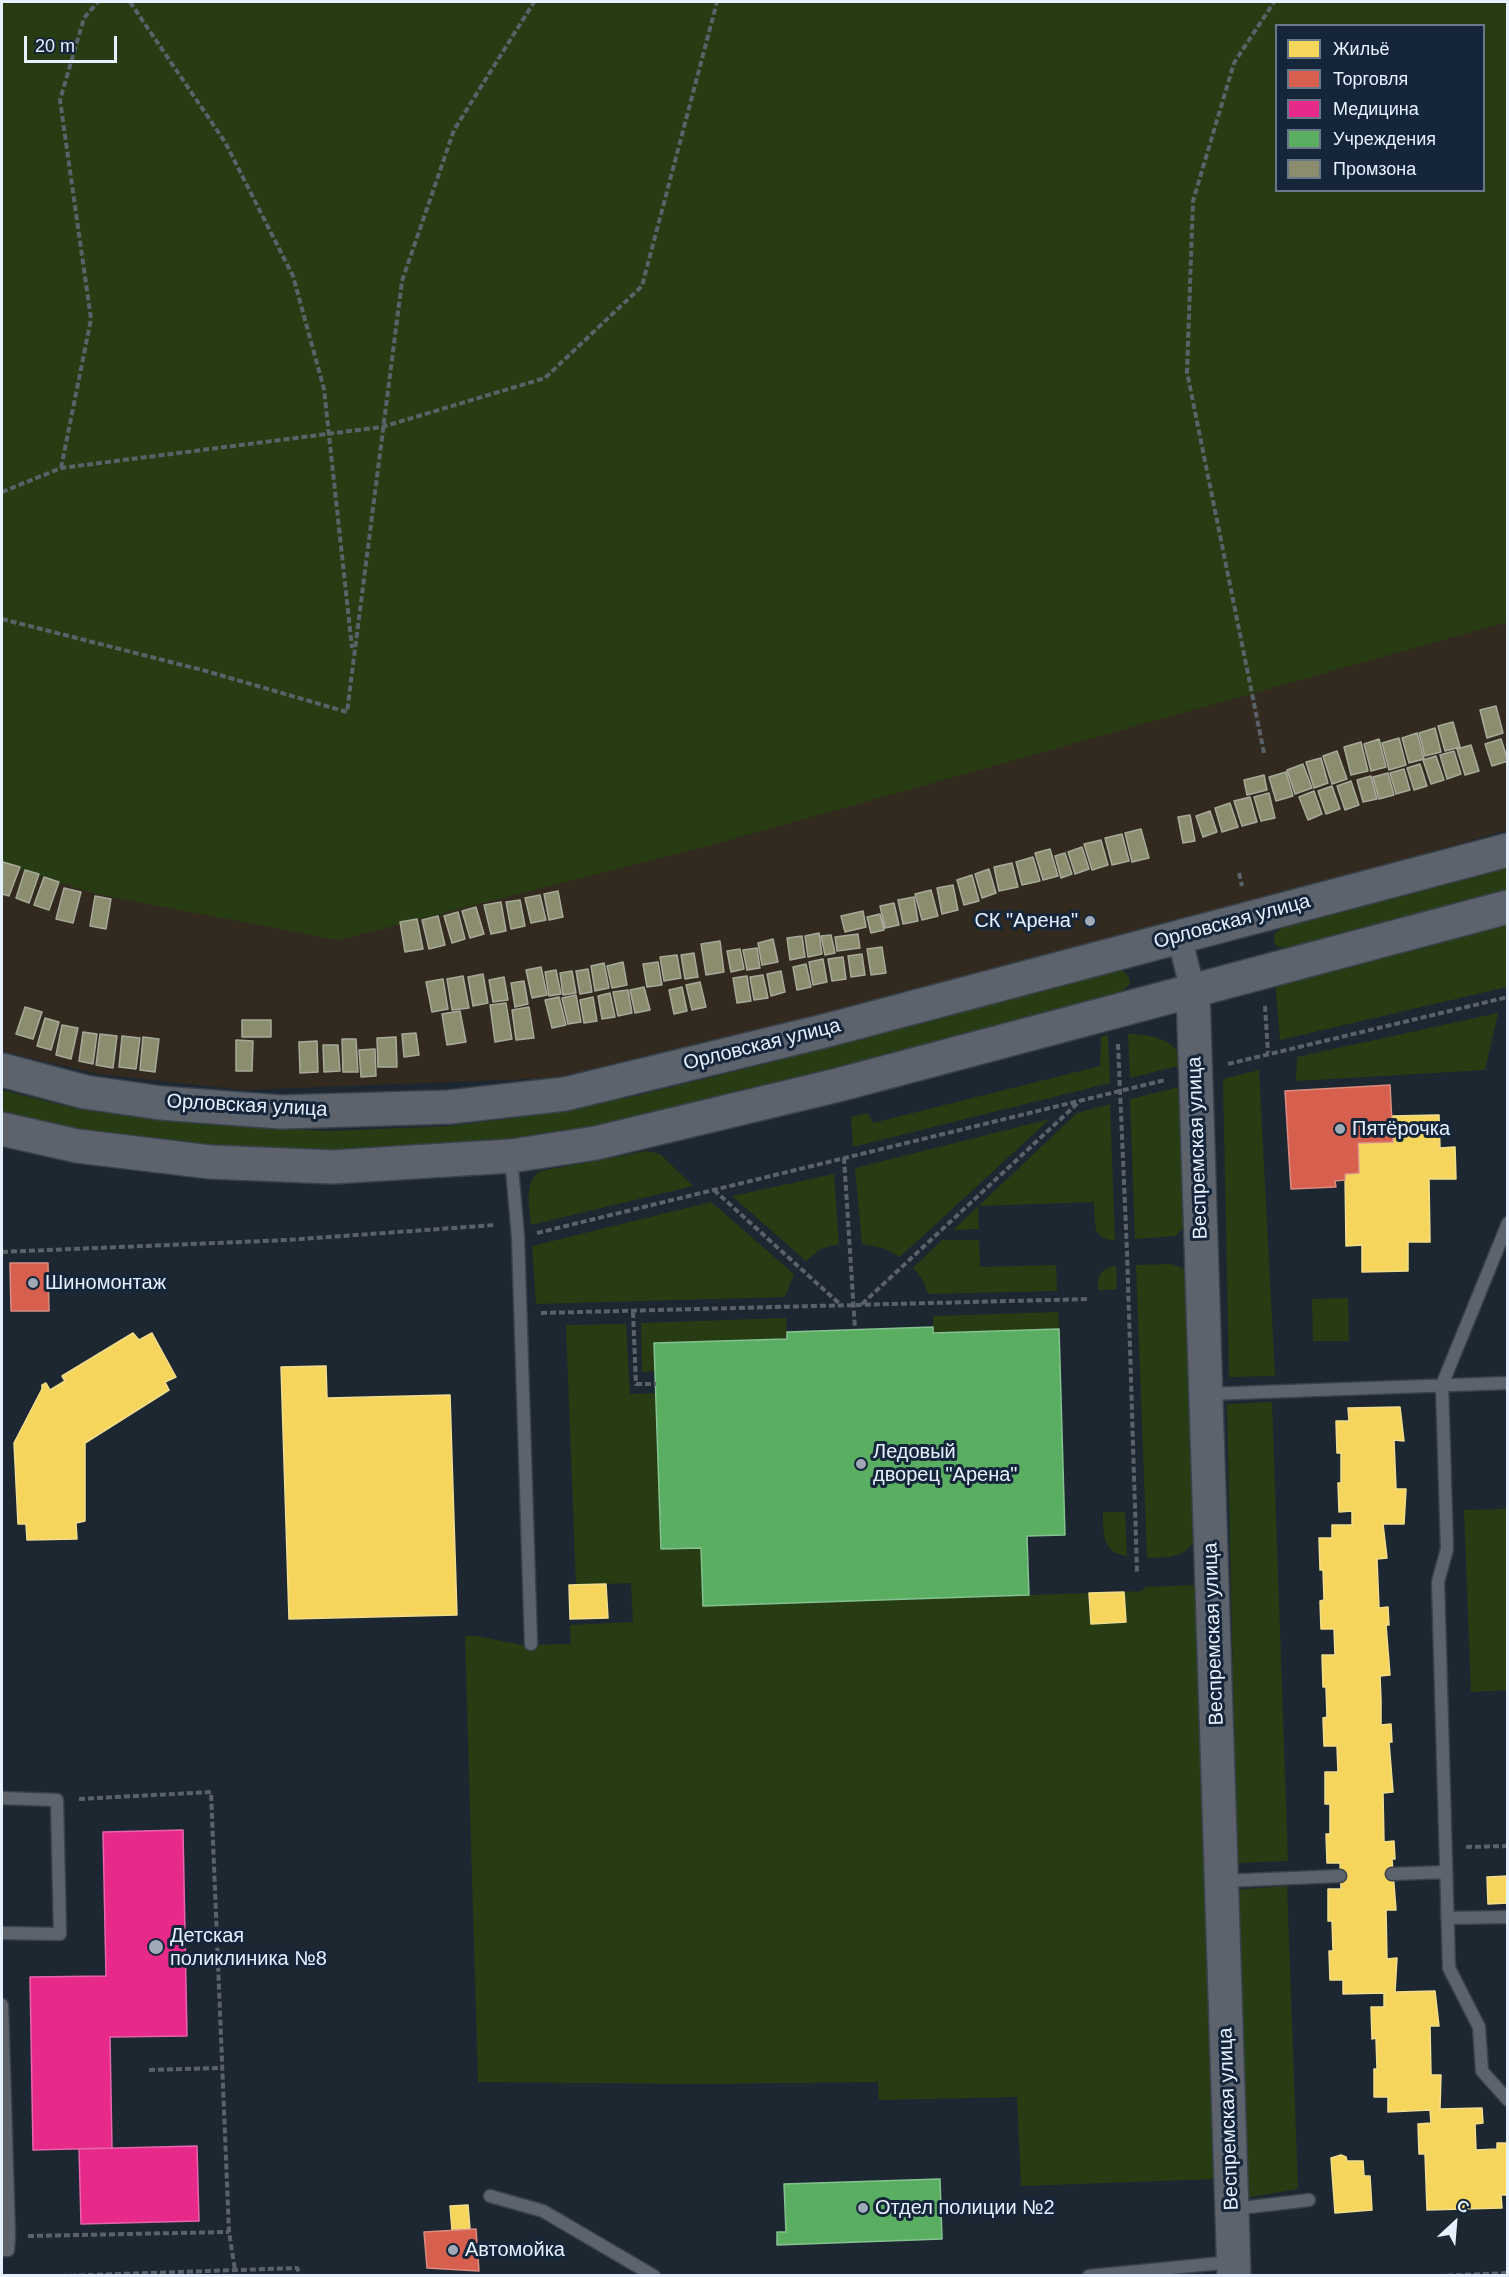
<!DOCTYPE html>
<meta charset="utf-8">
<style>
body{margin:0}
#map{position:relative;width:1509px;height:2277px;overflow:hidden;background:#1d2732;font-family:Arial,sans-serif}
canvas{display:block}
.frame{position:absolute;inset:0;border:3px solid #e6f1ff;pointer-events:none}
.legend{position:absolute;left:1275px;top:24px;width:210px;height:168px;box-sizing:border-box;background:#15263a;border:2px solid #697789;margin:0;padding:8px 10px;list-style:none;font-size:18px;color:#e6f1ff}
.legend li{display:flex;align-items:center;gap:12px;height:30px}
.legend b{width:30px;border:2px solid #697789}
.north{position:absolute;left:1425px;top:2193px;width:60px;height:60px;-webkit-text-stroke:4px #15263a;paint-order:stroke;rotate:26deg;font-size:16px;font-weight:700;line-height:24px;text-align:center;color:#e6f1ff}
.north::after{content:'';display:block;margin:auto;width:21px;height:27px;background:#e6f1ff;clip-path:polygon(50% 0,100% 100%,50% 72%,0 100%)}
.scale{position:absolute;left:24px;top:36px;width:93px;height:27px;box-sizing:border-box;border:3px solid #e6f1ff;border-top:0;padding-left:8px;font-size:18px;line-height:21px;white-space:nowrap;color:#e6f1ff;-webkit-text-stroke:4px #15263a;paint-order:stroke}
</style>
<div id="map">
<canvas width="1509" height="2277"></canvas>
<div class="frame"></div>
<ul class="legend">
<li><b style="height:16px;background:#f6d55c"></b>Жильё</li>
<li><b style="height:16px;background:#d6604d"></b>Торговля</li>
<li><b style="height:16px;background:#e7298a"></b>Медицина</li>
<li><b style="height:16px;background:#5aae61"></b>Учреждения</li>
<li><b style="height:16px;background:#8c8c6e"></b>Промзона</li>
</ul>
<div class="north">С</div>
<div class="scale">20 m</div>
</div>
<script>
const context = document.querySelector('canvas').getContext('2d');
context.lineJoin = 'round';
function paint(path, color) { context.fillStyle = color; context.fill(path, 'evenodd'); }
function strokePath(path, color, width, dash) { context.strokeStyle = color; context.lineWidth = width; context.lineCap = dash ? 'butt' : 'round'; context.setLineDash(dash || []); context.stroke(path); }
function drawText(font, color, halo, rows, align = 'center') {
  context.font = font + ' Arial,sans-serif'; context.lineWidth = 6; context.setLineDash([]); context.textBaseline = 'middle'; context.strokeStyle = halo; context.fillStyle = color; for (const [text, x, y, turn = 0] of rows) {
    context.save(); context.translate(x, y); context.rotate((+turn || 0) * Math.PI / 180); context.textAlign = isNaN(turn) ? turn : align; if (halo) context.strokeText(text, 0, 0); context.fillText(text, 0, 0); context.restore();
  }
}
paint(new Path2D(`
 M 1507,585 L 1507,830 L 1195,920 L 817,1016 L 553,1078 L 244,1090 L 97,1074 L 2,1051 L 2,832 Z`), '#332a1f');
paint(new Path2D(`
 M 2,2 L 1507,2 L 1507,622 L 715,844 L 338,940 L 96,894 L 2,864 ZM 1276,26 L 1484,26 L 1484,190 L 1276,190 Z
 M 1507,868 L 1507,890 L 1288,948 L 1278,947 L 1274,942 L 1274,934 L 1282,928 Z
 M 1507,918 L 1507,987 L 1280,1040 L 1275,980 Z
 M 1116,971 L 1123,971 L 1129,977 L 1130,984 L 1121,992 L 782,1082 L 642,1117 L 530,1139 L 331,1154 L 210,1148 L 75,1131 L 2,1113 L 2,1090 L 74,1108 L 210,1125 L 330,1131 L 450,1126 L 528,1116 L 636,1096 L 776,1061 Z
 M 1498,1013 L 1485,1070 L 1296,1081 L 1297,1057 Z
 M 1128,1034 C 1149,1034 1180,1039 1182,1065 L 1130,1078 Z
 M 1108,1035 L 1110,1083 L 853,1147 L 851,1117 L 868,1113 L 873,1123 L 1100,1066 L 1101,1037 Z
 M 1259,1070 L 1275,1376 L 1229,1377 L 1223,1079 Z
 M 1183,1086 L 1187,1224 L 1175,1236 L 1135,1239 L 1130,1099 Z
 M 1110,1104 L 1115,1240 C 1090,1240 1096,1221 1094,1202 L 978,1206 L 979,1229 L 953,1230 L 1077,1113 Z
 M 1050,1119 L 900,1257 L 883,1248 L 862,1244 L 855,1168 Z
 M 647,1151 L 660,1154 L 693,1186 L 531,1225 C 530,1207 523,1182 540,1171 Z
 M 834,1174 L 839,1244 L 820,1249 L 806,1261 L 732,1196 Z
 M 711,1202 L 794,1274 L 785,1297 L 536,1304 L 532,1246 Z
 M 942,1240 L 979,1240 L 980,1267 L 1056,1265 L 1057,1291 L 928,1294 L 923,1280 L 913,1268 Z
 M 1172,1264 L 1187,1270 L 1196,1536 C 1188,1559 1168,1557 1147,1558 L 1136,1265 Z
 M 1116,1266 L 1117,1289 L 1098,1290 C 1097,1275 1101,1268 1116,1266 Z
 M 1348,1298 L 1349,1341 L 1313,1341 L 1312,1299 Z
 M 1058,1312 L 1059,1329 L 933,1333 L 933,1316 Z
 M 786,1318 L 787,1339 L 654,1343 L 655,1371 L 642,1372 L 641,1323 Z
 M 626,1324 L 630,1394 L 656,1393 L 701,1548 L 703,1606 L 1089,1593 L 1126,1622 L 1124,1592 L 1142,1591 L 1146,1587 L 1195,1585 L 1215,2179 L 1021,2186 L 1017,2097 L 879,2100 L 878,2082 L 697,2084 L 478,2082 L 465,1636 L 476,1636 L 522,1645 L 571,1644 L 570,1625 L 633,1622 L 631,1583 L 576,1585 L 566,1325 Z
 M 1272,1402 L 1288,1861 L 1237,1863 L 1227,1404 Z
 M 1507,1509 L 1507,1690 L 1471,1692 L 1464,1510 Z
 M 1103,1512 L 1125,1512 L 1127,1556 C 1102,1553 1103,1533 1103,1512 Z
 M 1287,1886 L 1298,2189 L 1244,2198 L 1234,1890 Z`), '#273c13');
const homes = new Path2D(`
 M 1439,1115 L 1440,1148 L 1455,1147 L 1456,1179 L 1429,1179 L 1430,1242 L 1408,1242 L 1408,1271 L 1362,1272 L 1362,1245 L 1346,1246 L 1345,1174 L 1359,1173 L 1358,1143 L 1393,1142 L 1392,1116 Z
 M 133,1333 L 139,1340 L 152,1333 L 176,1377 L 165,1382 L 169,1390 L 85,1443 L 85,1521 L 76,1523 L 77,1539 L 27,1540 L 26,1524 L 18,1524 L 14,1443 L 42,1389 L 42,1385 L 46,1383 L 50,1390 L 65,1381 L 62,1376 Z
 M 326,1366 L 327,1398 L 450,1395 L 457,1615 L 289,1619 L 281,1367 Z
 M 1400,1407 L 1404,1441 L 1394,1440 L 1396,1489 L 1406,1489 L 1404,1524 L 1383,1524 L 1387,1558 L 1377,1559 L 1379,1608 L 1388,1607 L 1389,1625 L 1386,1625 L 1390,1675 L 1380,1676 L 1381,1700 L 1381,1725 L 1391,1724 L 1392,1742 L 1389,1742 L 1393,1792 L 1383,1793 L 1384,1842 L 1394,1841 L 1395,1859 L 1392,1859 L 1396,1910 L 1386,1910 L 1387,1959 L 1397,1958 L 1395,1992 L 1435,1991 L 1439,2026 L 1430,2026 L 1431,2075 L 1441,2075 L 1440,2109 L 1482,2108 L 1483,2123 L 1475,2124 L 1476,2150 L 1497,2149 L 1497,2143 L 1508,2143 L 1508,2195 L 1501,2195 L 1502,2208 L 1427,2210 L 1425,2154 L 1419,2154 L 1418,2124 L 1431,2123 L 1430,2110 L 1388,2112 L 1388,2097 L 1374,2097 L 1374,2069 L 1377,2069 L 1376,2038 L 1372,2039 L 1371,2007 L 1384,2007 L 1384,1993 L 1343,1994 L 1343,1980 L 1330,1980 L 1329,1951 L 1333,1951 L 1332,1921 L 1328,1921 L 1328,1889 L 1341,1889 L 1340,1863 L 1327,1863 L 1326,1834 L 1330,1834 L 1330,1804 L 1325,1804 L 1325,1772 L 1338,1772 L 1337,1746 L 1324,1746 L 1323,1718 L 1327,1717 L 1326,1687 L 1323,1687 L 1322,1655 L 1335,1655 L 1334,1629 L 1321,1629 L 1320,1601 L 1324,1600 L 1323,1570 L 1320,1570 L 1319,1538 L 1332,1538 L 1332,1525 L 1352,1525 L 1352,1511 L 1339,1512 L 1338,1483 L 1341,1483 L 1341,1453 L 1337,1453 L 1336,1421 L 1349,1421 L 1348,1408 Z
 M 606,1584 L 608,1618 L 570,1619 L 569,1585 Z
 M 1124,1592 L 1126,1622 L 1091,1624 L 1089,1593 Z
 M 1508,1876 L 1508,1903 L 1488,1904 L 1487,1877 Z
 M 1341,2155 L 1346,2157 L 1347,2161 L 1363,2161 L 1364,2176 L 1370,2176 L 1372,2210 L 1335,2213 L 1331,2158 Z
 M 468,2205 L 470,2229 L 452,2230 L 450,2206 Z`);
paint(homes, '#f6d55c');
strokePath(homes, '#f1dd8d', 1.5);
const shops = new Path2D(`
 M 1390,1085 L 1393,1142 L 1358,1143 L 1359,1173 L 1345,1174 L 1345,1180 L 1335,1181 L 1336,1187 L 1291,1189 L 1285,1091 Z
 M 10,1263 L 48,1263 L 49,1311 L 11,1311 Z
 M 476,2229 L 479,2271 L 427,2268 L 424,2232 Z`);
paint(shops, '#d6604d');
strokePath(shops, '#db8c82', 1.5);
const health = new Path2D(`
 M 183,1830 L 187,2036 L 110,2037 L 112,2148 L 33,2150 L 30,1977 L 106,1976 L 103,1832 Z
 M 197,2146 L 199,2221 L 81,2224 L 79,2149 Z`);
paint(health, '#e7298a');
strokePath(health, '#e765ad', 1.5);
const public = new Path2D(`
 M 933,1327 L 933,1333 L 1059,1329 L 1065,1535 L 1027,1536 L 1029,1595 L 703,1606 L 701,1548 L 661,1549 L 654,1343 L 787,1339 L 787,1332 Z
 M 940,2179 L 942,2239 L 777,2245 L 777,2232 L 786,2232 L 784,2184 Z`);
paint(public, '#5aae61');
strokePath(public, '#84c290', 1.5);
const industry = new Path2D(`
 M 1496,706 L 1503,733 L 1487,738 L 1480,710 Z
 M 1453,722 L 1460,747 L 1445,751 L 1438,726 Z
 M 1435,728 L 1441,752 L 1425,756 L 1419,733 Z
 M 1417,733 L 1424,759 L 1409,763 L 1402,738 Z
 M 1399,738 L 1406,765 L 1389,770 L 1382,743 Z
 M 1379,739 L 1386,767 L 1371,771 L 1364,744 Z
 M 1501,739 L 1508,761 L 1492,766 L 1485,744 Z
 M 1361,742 L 1368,771 L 1351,775 L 1344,747 Z
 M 1471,745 L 1479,771 L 1465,775 L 1457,749 Z
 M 1337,751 L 1347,779 L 1332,784 L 1323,756 Z
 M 1454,751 L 1461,774 L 1447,779 L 1440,755 Z
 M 1436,756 L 1444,780 L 1431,784 L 1423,760 Z
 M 1321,758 L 1328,783 L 1314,788 L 1306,762 Z
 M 1303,764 L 1312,788 L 1295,794 L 1287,770 Z
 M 1420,764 L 1427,786 L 1414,790 L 1407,768 Z
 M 1404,769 L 1410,790 L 1396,794 L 1390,773 Z
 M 1286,772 L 1293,796 L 1276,801 L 1269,777 Z
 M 1388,773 L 1394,795 L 1379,799 L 1373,777 Z
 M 1264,775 L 1267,790 L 1247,795 L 1244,780 Z
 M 1371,776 L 1377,799 L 1363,802 L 1357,780 Z
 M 1351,781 L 1359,805 L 1345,810 L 1337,786 Z
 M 1332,786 L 1340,809 L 1326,814 L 1318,791 Z
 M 1314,791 L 1322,814 L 1308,820 L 1299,797 Z
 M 1269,793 L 1275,818 L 1261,821 L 1254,797 Z
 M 1250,797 L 1257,822 L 1242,826 L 1234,801 Z
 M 1230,803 L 1238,827 L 1222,832 L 1215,808 Z
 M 1210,811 L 1217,832 L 1203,837 L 1196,816 Z
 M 1190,815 L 1195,841 L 1183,843 L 1178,817 Z
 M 1141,829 L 1149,858 L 1132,862 L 1125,833 Z
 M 1122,834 L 1129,861 L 1112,865 L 1105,838 Z
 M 1101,840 L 1108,865 L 1092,870 L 1084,844 Z
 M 1082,847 L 1089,869 L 1075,874 L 1068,852 Z
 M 1050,849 L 1058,876 L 1043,880 L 1035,853 Z
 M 1065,853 L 1072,874 L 1061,878 L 1055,856 Z
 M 1033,857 L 1040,881 L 1022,885 L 1016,862 Z
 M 3,862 L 20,867 L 9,896 L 2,894 L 2,867 Z
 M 1012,863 L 1018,887 L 999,891 L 994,867 Z
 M 989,869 L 996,893 L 982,898 L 975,874 Z
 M 25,870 L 39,874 L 29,903 L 16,898 Z
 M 972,875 L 979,901 L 964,905 L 957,880 Z
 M 44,877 L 59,882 L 49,910 L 34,905 Z
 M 953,885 L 958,910 L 942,914 L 937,888 Z
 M 64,888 L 81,892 L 73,923 L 56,919 Z
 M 931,890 L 938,916 L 922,920 L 915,894 Z
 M 558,891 L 563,917 L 549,920 L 544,894 Z
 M 540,895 L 546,920 L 531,923 L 525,898 Z
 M 95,896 L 111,899 L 106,929 L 90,926 Z
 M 914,897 L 918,921 L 903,924 L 898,900 Z
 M 520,900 L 525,926 L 511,929 L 506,902 Z
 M 501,902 L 506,931 L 491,934 L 484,905 Z
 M 894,903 L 899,925 L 885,928 L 880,906 Z
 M 476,907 L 484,934 L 470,938 L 462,911 Z
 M 863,911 L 866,927 L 845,932 L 841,916 Z
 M 458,912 L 465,939 L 452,943 L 444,916 Z
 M 880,914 L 884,930 L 871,933 L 867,917 Z
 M 438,916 L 445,945 L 429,949 L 422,920 Z
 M 417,919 L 423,949 L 405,952 L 400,922 Z
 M 819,933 L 822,954 L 808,957 L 805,936 Z
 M 858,934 L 860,948 L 837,951 L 835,937 Z
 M 831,935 L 835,953 L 825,955 L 821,936 Z
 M 802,936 L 805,957 L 790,960 L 787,938 Z
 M 773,939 L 778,962 L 762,965 L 758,943 Z
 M 720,941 L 724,972 L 706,975 L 701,944 Z
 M 882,947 L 886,973 L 871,975 L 867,949 Z
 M 757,948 L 760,968 L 747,970 L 743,950 Z
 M 740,949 L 744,969 L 731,972 L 727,951 Z
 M 694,953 L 698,977 L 685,979 L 681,955 Z
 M 862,954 L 865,975 L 851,977 L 848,956 Z
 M 677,955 L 681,978 L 664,981 L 660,957 Z
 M 843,957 L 846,979 L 832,981 L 828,959 Z
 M 823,959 L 827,982 L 813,985 L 809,962 Z
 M 623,962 L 627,985 L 612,988 L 607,966 Z
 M 658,962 L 662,985 L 647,987 L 643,964 Z
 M 604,963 L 609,988 L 595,991 L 591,966 Z
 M 806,964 L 811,987 L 797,990 L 793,967 Z
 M 541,967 L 547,995 L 532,998 L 526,970 Z
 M 588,969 L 592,992 L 580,994 L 576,971 Z
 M 556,970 L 561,994 L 549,996 L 545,972 Z
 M 572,971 L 576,993 L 563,995 L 560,973 Z
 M 781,971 L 785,992 L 771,996 L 767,974 Z
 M 483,974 L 488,1003 L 473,1006 L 468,977 Z
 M 763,975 L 768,998 L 754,1000 L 750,977 Z
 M 463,976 L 469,1008 L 452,1010 L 447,979 Z
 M 747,976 L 751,1001 L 737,1003 L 733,978 Z
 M 504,977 L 508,1000 L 493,1002 L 489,980 Z
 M 443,979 L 448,1009 L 432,1012 L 426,982 Z
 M 524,981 L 528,1004 L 515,1007 L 511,983 Z
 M 700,982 L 706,1007 L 692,1010 L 686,985 Z
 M 644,987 L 650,1010 L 635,1013 L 630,990 Z
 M 682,987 L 687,1011 L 674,1014 L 669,990 Z
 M 628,990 L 632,1013 L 618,1016 L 613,992 Z
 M 610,993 L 615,1017 L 602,1019 L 598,996 Z
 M 576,995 L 581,1022 L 568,1024 L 562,998 Z
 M 559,997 L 566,1025 L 552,1028 L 545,1000 Z
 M 593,997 L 597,1021 L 584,1023 L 580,1000 Z
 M 506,1003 L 512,1039 L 495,1042 L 490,1005 Z
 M 25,1007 L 42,1012 L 33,1039 L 16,1034 Z
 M 529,1007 L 534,1038 L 516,1040 L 512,1010 Z
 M 460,1011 L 466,1042 L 447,1045 L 442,1014 Z
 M 45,1018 L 59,1022 L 51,1050 L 37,1046 Z
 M 242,1020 L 271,1020 L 271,1037 L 242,1037 Z
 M 62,1025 L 78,1028 L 71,1059 L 56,1055 Z
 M 83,1032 L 97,1034 L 93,1064 L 79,1061 Z
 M 416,1033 L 419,1055 L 404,1057 L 402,1034 Z
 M 100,1034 L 117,1036 L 113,1068 L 96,1065 Z
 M 122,1036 L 140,1038 L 136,1069 L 119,1067 Z
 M 143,1037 L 159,1039 L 155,1072 L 140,1070 Z
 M 396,1037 L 397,1067 L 378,1067 L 377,1038 Z
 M 342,1039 L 356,1039 L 358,1072 L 343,1072 Z
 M 236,1040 L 253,1041 L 252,1071 L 236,1071 Z
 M 317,1041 L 318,1072 L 300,1073 L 299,1042 Z
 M 323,1045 L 338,1045 L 340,1071 L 324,1072 Z
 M 375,1049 L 376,1076 L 361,1077 L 359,1050 Z`);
paint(industry, '#8c8c6e');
strokePath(industry, '#a7aa9a', 1.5);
const lane = new Path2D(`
 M 511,1157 L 518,1237 L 531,1644
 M 1508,1223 L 1442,1385 L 1447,1549 L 1438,1582 L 1449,1968 L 1479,2027 L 1482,2071 L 1508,2100
 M 1207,1394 L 1508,1383
 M 2,1798 L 57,1800 L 60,1934 L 2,1933
 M 1392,1874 L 1446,1872
 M 1222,1881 L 1340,1876
 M 1447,1918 L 1508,1917
 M 2,2005 L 9,2236 L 8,2250 L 2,2250
 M 490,2196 L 543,2211 L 654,2276
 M 1233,2209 L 1309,2200
 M 1089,2276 L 1232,2262`);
const street = new Path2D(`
 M 1179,935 L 1193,992`);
const secondary = new Path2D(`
 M 1193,992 L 1234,2276
 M 2,1070 L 85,1092 L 161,1103 L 281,1112 L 450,1107 L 565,1094 L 824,1031 L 1508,850
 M 2,1129 L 77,1146 L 210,1162 L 333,1167 L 511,1156 L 596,1143 L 838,1085 L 1508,907`);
strokePath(lane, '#39414b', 15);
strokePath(street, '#39414b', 27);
strokePath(secondary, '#39414b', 36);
strokePath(new Path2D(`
 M 130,2 L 225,142 L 293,276 L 324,389 L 352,648
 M 61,468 L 91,319 L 60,100 L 84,18 L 98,2
 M 2,492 L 61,468 L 382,427 L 545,378 L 642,286 L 717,2
 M 2,619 L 206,671 L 347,712 L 402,281 L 454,130 L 534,2
 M 1264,753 L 1187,372 L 1193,201 L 1234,63 L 1274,2
 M 1239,873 L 1242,886
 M 1265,1006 L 1268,1053
 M 1118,1044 L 1127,1251 L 1137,1572
 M 1228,1064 L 1508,997
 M 844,1158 L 855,1329
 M 714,1190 L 842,1306
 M 537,1233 L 1165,1080
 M 2,1252 L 287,1240 L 495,1225
 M 862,1304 L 1080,1101
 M 633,1312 L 636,1384 L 656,1384
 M 541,1313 L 1088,1299
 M 79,1799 L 211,1792 L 229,2232 L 235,2270
 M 1466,1847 L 1508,1846
 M 149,2070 L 222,2068
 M 28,2236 L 229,2232
 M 61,2276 L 297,2268 L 301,2276
 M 1438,2276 L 1508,2273`), '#5a6168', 4, [6, 3]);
strokePath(lane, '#5c636c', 12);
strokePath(street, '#5c636c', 24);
strokePath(secondary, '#5c636c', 33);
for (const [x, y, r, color] of [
 [1090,921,6,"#a0aab7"],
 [1340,1129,6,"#a0aab7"],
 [33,1283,6,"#a0aab7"],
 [861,1464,6,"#a0aab7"],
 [156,1947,8,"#a0aab7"],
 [863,2208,6,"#a0aab7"],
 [453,2250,6,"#a0aab7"]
]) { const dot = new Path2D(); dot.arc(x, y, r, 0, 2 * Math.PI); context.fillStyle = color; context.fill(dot); strokePath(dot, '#15263a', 2); }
drawText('20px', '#e6f1ff', '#15263a', [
 ["СК \"Арена\"",1078,921,"right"],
 ["Пятёрочка",1352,1129],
 ["Шиномонтаж",45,1283],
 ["Ледовый",873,1452],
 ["дворец \"Арена\"",873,1475],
 ["Детская",170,1936],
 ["поликлиника №8",170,1959],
 ["Отдел полиции №2",875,2208],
 ["Автомойка",465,2250]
], 'left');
drawText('20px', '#e6f1ff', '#15263a', [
 ["Орловская улица",1232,922,-15],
 ["Орловская улица",762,1045,-14],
 ["Орловская улица",247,1106,3],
 ["Веспремская улица",1198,1148,-92],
 ["Веспремская улица",1214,1634,-92],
 ["Веспремская улица",1229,2119,-92]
]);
</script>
